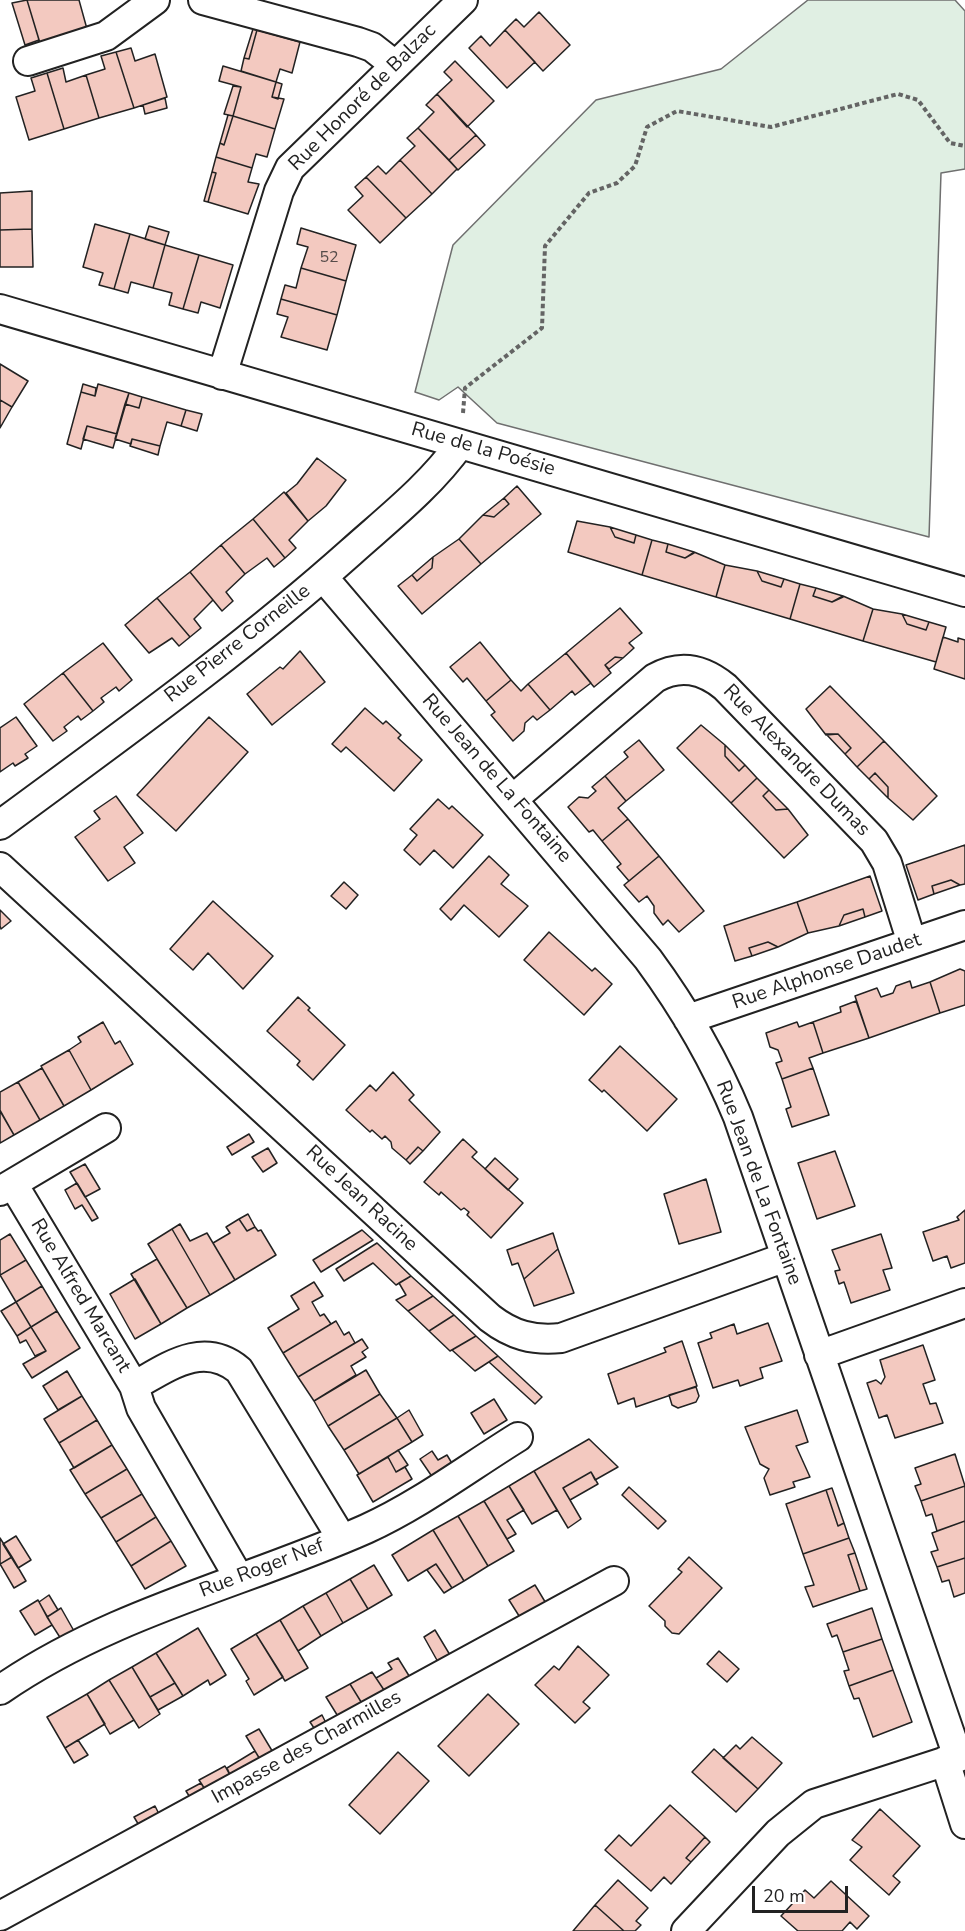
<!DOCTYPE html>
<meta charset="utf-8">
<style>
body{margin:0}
#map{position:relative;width:965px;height:1931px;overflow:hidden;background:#fff;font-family:"Nunito Sans",sans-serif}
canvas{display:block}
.scale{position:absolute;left:752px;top:1886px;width:96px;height:27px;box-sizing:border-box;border:3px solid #222;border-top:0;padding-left:8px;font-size:18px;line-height:21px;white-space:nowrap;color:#222;-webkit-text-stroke:4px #fff;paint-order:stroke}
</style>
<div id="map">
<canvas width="965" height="1931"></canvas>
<div class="scale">20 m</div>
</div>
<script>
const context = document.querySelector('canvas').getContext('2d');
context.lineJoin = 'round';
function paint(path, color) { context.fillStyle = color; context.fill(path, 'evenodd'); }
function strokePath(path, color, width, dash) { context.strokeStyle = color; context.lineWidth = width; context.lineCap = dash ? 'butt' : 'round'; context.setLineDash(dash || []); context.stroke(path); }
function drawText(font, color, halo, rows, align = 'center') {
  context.font = font + ' "Nunito Sans",sans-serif'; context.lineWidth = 4.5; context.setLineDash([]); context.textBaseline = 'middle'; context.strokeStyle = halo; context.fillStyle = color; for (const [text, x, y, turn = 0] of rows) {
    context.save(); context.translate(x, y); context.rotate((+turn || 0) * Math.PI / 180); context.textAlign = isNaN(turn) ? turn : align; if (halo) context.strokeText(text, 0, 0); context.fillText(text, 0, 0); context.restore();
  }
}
const green = new Path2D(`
 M 808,0 L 955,0 L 965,11 L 965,169 L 941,173 L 929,537 L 497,423 L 458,387 L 439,400 L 415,392 L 453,245 L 596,100 L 721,69 Z`);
paint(green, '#e0efe3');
strokePath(green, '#6f6f6f', 1.5);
const building = new Path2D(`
 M 27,0 L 39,40 L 25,45 L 12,3 Z
 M 27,0 L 79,0 L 87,29 L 40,43 Z
 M 539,12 L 570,45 L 543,71 L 505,30 L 516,19 L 524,27 Z
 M 253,29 L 257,30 L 249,59 L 244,58 Z
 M 257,30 L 300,42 L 292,73 L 280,69 L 276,82 L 241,71 L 244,58 L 249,59 Z
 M 505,30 L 535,62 L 507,88 L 469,48 L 481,36 L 490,46 Z
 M 131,48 L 135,61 L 155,54 L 167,97 L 134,108 L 116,52 Z
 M 116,52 L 134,108 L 99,118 L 86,75 L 105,69 L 101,56 Z
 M 455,61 L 494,101 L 467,127 L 437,94 L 452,80 L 444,72 Z
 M 223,66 L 276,82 L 272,97 L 284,99 L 275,129 L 233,116 L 241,87 L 219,81 Z
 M 63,68 L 66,82 L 86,75 L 99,118 L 64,129 L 47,73 Z
 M 47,73 L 64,129 L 29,140 L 16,97 L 35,91 L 31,78 Z
 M 276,82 L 282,84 L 278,99 L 272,97 Z
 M 233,86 L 241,87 L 233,116 L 224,114 Z
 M 437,94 L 476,135 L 449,160 L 418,128 L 434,112 L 426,105 Z
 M 165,98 L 167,108 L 145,114 L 143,105 Z
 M 228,115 L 233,116 L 224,145 L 220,143 Z
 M 233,116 L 275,129 L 267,157 L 256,154 L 252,168 L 216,157 L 220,143 L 224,145 Z
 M 418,128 L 457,169 L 432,194 L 400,160 L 415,146 L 407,138 Z
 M 476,135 L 485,145 L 458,170 L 449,160 Z
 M 216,157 L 252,168 L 248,182 L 259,184 L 248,214 L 208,202 L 216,173 L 212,172 Z
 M 400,160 L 432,194 L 406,218 L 366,177 L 378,166 L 386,174 Z
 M 212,172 L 216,173 L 208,202 L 204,201 Z
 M 366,177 L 406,218 L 380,243 L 348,210 L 363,196 L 355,187 Z
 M 32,191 L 32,229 L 0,230 L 0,193 Z
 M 95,224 L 130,234 L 114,289 L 99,285 L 103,273 L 83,267 Z
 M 149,226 L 169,232 L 165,245 L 145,239 Z
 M 301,228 L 356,245 L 346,281 L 301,268 L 308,247 L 297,244 Z
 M 32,229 L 33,267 L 0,267 L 0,230 Z
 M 130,234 L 165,245 L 153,288 L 131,282 L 128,293 L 114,289 Z
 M 165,245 L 199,255 L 183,309 L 169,305 L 172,293 L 153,288 Z
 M 199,255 L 233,265 L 220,308 L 201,302 L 198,313 L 183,309 Z
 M 301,268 L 346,281 L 337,315 L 281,299 L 285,285 L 296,288 Z
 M 281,299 L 337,315 L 327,350 L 281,337 L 288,317 L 277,314 Z
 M 0,364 L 28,381 L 12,407 L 0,400 Z
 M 83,384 L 96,388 L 95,396 L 81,392 Z
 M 98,384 L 129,393 L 117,434 L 87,426 L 81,449 L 67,444 L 81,392 L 95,396 Z
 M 129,393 L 142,397 L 139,408 L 125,404 Z
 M 142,397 L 186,410 L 181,426 L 167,422 L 160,446 L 132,439 L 131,444 L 115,439 L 125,404 L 139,408 Z
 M 0,400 L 12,407 L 0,428 Z
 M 186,410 L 202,414 L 197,431 L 181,426 Z
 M 87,426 L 117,434 L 113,448 L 83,439 Z
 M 132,439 L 160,446 L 158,455 L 130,446 Z
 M 317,458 L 346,480 L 326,506 L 308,521 L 286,493 L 297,484 Z
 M 517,486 L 541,514 L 481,564 L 459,539 L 483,515 L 494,517 L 509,504 L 504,498 Z
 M 284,492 L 308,521 L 289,540 L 296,548 L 285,558 L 253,519 Z
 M 504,498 L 509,504 L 494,517 L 483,515 Z
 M 253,519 L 285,558 L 274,567 L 267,558 L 245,574 L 221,545 Z
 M 577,521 L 610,527 L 615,537 L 634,543 L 636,535 L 652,540 L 642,575 L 568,552 Z
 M 610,527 L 636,535 L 634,543 L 615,537 Z
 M 459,539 L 481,564 L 422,614 L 398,586 L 412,575 L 417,581 L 432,568 L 433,557 Z
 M 652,540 L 668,544 L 666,552 L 685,558 L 694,552 L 725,565 L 716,597 L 642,575 Z
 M 668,544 L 694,552 L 694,553 L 685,558 L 666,552 Z
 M 221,545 L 245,574 L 226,592 L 233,601 L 222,611 L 190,572 Z
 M 433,557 L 432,568 L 417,581 L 412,575 Z
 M 725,565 L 757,571 L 762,581 L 781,587 L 784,579 L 800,584 L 790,619 L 716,597 Z
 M 757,571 L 784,579 L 781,587 L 762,581 Z
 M 190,572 L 213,600 L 194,619 L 201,628 L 190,637 L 157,598 Z
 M 800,584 L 816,588 L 813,596 L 832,602 L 843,596 L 873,609 L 863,641 L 790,619 Z
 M 816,588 L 843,596 L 843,597 L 832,602 L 813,596 Z
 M 157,598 L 190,637 L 179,646 L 172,638 L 149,653 L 125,625 Z
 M 620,608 L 642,633 L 629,643 L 634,648 L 623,658 L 615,657 L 605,665 L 611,673 L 594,687 L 566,653 Z
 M 873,609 L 902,614 L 907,624 L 926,630 L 929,622 L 946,627 L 936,662 L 863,641 Z
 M 902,614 L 929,622 L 926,630 L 907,624 Z
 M 943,637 L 958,642 L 958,638 L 965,640 L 965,679 L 934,669 Z
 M 480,642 L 511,680 L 486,701 L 467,678 L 463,682 L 450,667 Z
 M 103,643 L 132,680 L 119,691 L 116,687 L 101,698 L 104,702 L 93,711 L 63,673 Z
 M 300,651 L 325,682 L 272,725 L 247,694 L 280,667 L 283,669 Z
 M 566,653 L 591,683 L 575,695 L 572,691 L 550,710 L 528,684 Z
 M 615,657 L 623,658 L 609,669 L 605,665 Z
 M 63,673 L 93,711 L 81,720 L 78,716 L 64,727 L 67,731 L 53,741 L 24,704 Z
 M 511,680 L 521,691 L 528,684 L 550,710 L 537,720 L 533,716 L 525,723 L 524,731 L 513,741 L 491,715 L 495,712 L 486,701 Z
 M 830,686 L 884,741 L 857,767 L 845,754 L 851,748 L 838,734 L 826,735 L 806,709 Z
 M 365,708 L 383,724 L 386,721 L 401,735 L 398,738 L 422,760 L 394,791 L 346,747 L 341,752 L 332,744 Z
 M 16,717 L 37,746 L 25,754 L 28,758 L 15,766 L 13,763 L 0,772 L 0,728 Z
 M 209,717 L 248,752 L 176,831 L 137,795 Z
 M 701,725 L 725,745 L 725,756 L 739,771 L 745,765 L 757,778 L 731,803 L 677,748 Z
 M 826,734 L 838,734 L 851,748 L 845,754 Z
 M 639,740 L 664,770 L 626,801 L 605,776 L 628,757 L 624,752 Z
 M 884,741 L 937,796 L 913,820 L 888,798 L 888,787 L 875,773 L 869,779 L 857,767 Z
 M 725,745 L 745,765 L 739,771 L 725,756 Z
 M 875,773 L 888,787 L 888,798 L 869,779 Z
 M 605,776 L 626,801 L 618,808 L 628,819 L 602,841 L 593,830 L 589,832 L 568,807 L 579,797 L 588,798 L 596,791 L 592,787 Z
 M 757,778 L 769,790 L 763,796 L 776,810 L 788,809 L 808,835 L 784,858 L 731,803 Z
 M 769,790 L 788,809 L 776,810 L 763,796 Z
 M 116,796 L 143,833 L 124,847 L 135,863 L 108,881 L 75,837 L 100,819 L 94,811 Z
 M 438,799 L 449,809 L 452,806 L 483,835 L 453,868 L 434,850 L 420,865 L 404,850 L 417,835 L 410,829 Z
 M 628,819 L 659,856 L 629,881 L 617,867 L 621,864 L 602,841 Z
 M 965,845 L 965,884 L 960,885 L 951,880 L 932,886 L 934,894 L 918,900 L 906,865 Z
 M 489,856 L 509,875 L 501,884 L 528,906 L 499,937 L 464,905 L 451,920 L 440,909 Z
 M 659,856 L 704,911 L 679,932 L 668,920 L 663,925 L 654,913 L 654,906 L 647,896 L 639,902 L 624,885 Z
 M 870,876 L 882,911 L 865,917 L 863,909 L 844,915 L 839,926 L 808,933 L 797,902 Z
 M 951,880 L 960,885 L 934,894 L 932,886 Z
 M 344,882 L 358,895 L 346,909 L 331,896 Z
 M 213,901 L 273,956 L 243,989 L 208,953 L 193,970 L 170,949 Z
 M 797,902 L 808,933 L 778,947 L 768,942 L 749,948 L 752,956 L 735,961 L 724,926 Z
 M 863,909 L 865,917 L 839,926 L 844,915 Z
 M 0,910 L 11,921 L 1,929 L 0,926 Z
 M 549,932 L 592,971 L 595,968 L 612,984 L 584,1015 L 524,960 Z
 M 768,942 L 778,947 L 752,956 L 749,948 Z
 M 960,969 L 965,971 L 965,1005 L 940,1013 L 930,982 Z
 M 910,981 L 912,988 L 930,982 L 940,1013 L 869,1038 L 855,996 L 877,988 L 881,997 L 893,993 L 896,986 Z
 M 298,997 L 310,1008 L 308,1010 L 345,1045 L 313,1080 L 297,1065 L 300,1061 L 267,1031 Z
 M 856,1001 L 869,1038 L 823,1053 L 813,1022 L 841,1012 L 840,1007 Z
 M 103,1022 L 115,1044 L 120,1041 L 133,1064 L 91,1090 L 69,1050 L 81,1042 L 78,1037 Z
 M 797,1022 L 799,1027 L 813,1022 L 823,1053 L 809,1058 L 813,1068 L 782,1079 L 776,1063 L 782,1061 L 778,1050 L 770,1047 L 766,1033 Z
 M 620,1046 L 677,1099 L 647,1131 L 604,1090 L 602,1092 L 589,1080 Z
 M 69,1050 L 91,1090 L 64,1106 L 41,1066 Z
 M 42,1068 L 64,1106 L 40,1120 L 18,1082 Z
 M 813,1068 L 829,1115 L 792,1127 L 786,1109 L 791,1107 L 782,1079 Z
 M 393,1072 L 414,1095 L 409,1100 L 440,1132 L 423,1151 L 418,1147 L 406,1160 L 392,1148 L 391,1142 L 385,1136 L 382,1139 L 372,1130 L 370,1132 L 346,1110 L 370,1085 L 376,1091 Z
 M 18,1082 L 40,1120 L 14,1135 L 0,1110 L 0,1092 Z
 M 0,1111 L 14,1135 L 0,1143 Z
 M 249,1134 L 254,1142 L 232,1155 L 227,1147 Z
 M 463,1139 L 477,1152 L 472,1157 L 523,1203 L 491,1238 L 467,1215 L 469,1212 L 464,1208 L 461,1210 L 441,1192 L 439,1195 L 424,1182 Z
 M 418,1147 L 423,1151 L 410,1164 L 406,1160 Z
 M 268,1148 L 277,1163 L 263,1172 L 252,1157 Z
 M 835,1151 L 855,1206 L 817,1219 L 798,1163 Z
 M 495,1158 L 518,1179 L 508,1190 L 485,1169 Z
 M 85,1164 L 100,1189 L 85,1197 L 70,1172 Z
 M 706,1179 L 721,1232 L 679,1244 L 664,1194 Z
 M 77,1183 L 98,1218 L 92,1221 L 82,1205 L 75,1209 L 65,1190 Z
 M 965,1210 L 965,1263 L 951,1268 L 947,1256 L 933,1261 L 923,1232 L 959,1220 L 957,1217 Z
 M 248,1214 L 255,1227 L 247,1231 L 239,1219 Z
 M 239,1219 L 247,1231 L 255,1227 L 258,1231 L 261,1230 L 276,1255 L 235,1280 L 213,1243 L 230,1233 L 226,1227 Z
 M 180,1224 L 190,1241 L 207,1233 L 235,1280 L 210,1295 L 172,1229 Z
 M 172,1229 L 210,1295 L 187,1308 L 148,1244 Z
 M 362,1230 L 373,1240 L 321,1272 L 313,1260 Z
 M 553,1233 L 558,1249 L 524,1279 L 518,1263 L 512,1265 L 507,1250 Z
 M 10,1234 L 26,1260 L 0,1275 L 0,1240 Z
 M 881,1234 L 892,1268 L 883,1270 L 890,1290 L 851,1303 L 844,1282 L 839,1284 L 835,1271 L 840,1270 L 832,1250 Z
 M 377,1243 L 411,1276 L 396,1285 L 373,1263 L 344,1281 L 336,1269 Z
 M 558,1249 L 574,1293 L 534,1306 L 524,1279 Z
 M 157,1259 L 187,1308 L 161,1324 L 131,1274 Z
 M 26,1260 L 42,1286 L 16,1302 L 0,1275 Z
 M 411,1276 L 433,1296 L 408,1311 L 396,1300 L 406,1295 L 399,1283 Z
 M 135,1279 L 161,1324 L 135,1339 L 110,1294 Z
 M 314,1282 L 323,1296 L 312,1302 L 320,1316 L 324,1314 L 331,1324 L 283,1353 L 268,1328 L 299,1309 L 291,1296 Z
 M 42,1286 L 57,1311 L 31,1327 L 16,1302 Z
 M 433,1296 L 454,1315 L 429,1331 L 408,1311 Z
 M 16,1302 L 31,1327 L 17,1336 L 1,1311 Z
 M 57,1311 L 80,1348 L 32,1378 L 23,1364 L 46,1351 L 31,1327 Z
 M 454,1315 L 476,1336 L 450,1351 L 429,1331 Z
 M 336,1321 L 344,1335 L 349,1332 L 355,1343 L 298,1377 L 283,1353 Z
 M 768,1323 L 782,1361 L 760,1368 L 763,1378 L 740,1386 L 738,1380 L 713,1388 L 698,1343 L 712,1338 L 710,1333 L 734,1324 L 737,1334 Z
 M 31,1327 L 46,1351 L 35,1356 L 26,1340 L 20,1343 L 17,1336 Z
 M 476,1336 L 498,1356 L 475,1371 L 452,1350 Z
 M 362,1339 L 368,1348 L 362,1352 L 366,1357 L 351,1366 L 356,1375 L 314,1401 L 298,1377 Z
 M 682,1341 L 697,1386 L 636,1407 L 634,1398 L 618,1404 L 608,1374 L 666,1352 L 664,1348 Z
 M 923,1345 L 935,1380 L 923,1384 L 930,1404 L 936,1403 L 943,1423 L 895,1438 L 887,1415 L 879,1418 L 867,1383 L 876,1380 L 881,1384 L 885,1377 L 880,1360 Z
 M 498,1356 L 542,1397 L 535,1404 L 489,1362 Z
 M 366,1370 L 380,1394 L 328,1426 L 314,1401 Z
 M 67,1371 L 82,1396 L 58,1410 L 43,1386 Z
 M 696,1387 L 699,1396 L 696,1402 L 678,1408 L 672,1405 L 669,1395 Z
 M 380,1394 L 397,1418 L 344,1450 L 328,1426 Z
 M 82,1396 L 97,1420 L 59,1443 L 44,1419 Z
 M 494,1399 L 507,1420 L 484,1434 L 471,1413 Z
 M 409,1410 L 423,1435 L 412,1442 L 397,1418 Z
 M 797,1410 L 808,1442 L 796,1446 L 810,1477 L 793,1482 L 795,1487 L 770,1495 L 764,1478 L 769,1469 L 760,1464 L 745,1427 Z
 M 397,1418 L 412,1442 L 359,1474 L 344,1450 Z
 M 97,1420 L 112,1445 L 74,1468 L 59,1443 Z
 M 589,1439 L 618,1467 L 595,1480 L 591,1472 L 563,1488 L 581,1519 L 568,1528 L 534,1471 Z
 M 112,1445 L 127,1469 L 85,1494 L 70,1470 Z
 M 398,1450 L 408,1465 L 396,1472 L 388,1457 Z
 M 432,1451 L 438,1460 L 447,1455 L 453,1465 L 433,1478 L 420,1459 Z
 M 955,1454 L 965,1486 L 921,1501 L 915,1486 L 921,1484 L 915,1468 Z
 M 388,1457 L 396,1472 L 405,1467 L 412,1479 L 373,1502 L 357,1475 Z
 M 127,1469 L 142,1494 L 101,1518 L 85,1494 Z
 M 534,1471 L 557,1510 L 532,1524 L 509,1486 Z
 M 591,1472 L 598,1484 L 570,1500 L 563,1488 Z
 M 509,1486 L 524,1510 L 507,1520 L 516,1534 L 507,1539 L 484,1501 Z
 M 965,1486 L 965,1521 L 937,1531 L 932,1514 L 926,1516 L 921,1501 Z
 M 629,1487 L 666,1521 L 658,1529 L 622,1495 Z
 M 832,1488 L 844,1523 L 838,1526 L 826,1490 Z
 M 826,1490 L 838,1526 L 844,1523 L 849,1538 L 803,1554 L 786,1504 Z
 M 142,1494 L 156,1517 L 116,1542 L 101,1518 Z
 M 484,1501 L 514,1551 L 488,1566 L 458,1516 Z
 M 458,1516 L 488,1566 L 464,1581 L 433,1530 Z
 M 156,1517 L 171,1541 L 131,1566 L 116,1542 Z
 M 965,1521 L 965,1558 L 937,1567 L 931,1552 L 938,1550 L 932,1533 Z
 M 433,1530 L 464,1581 L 452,1588 L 436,1564 L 408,1581 L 392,1555 Z
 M 16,1536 L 31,1560 L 18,1568 L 3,1544 Z
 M 0,1538 L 12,1557 L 0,1564 Z
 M 849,1538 L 855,1553 L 848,1555 L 860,1591 L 813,1607 L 805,1587 L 814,1585 L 803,1554 Z
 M 171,1541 L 186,1566 L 145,1589 L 131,1566 Z
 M 855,1553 L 867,1589 L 860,1591 L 848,1555 Z
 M 12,1557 L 26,1581 L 14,1588 L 0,1564 Z
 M 689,1557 L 722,1588 L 679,1634 L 672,1633 L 665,1626 L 665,1621 L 649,1606 L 682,1572 L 678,1569 Z
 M 965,1558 L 965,1593 L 954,1597 L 949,1580 L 942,1582 L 937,1567 Z
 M 436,1564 L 452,1588 L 444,1593 L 427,1570 Z
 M 374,1565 L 392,1595 L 368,1609 L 350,1579 Z
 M 350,1579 L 368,1609 L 343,1623 L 326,1593 Z
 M 535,1585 L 547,1605 L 521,1619 L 509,1600 Z
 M 326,1593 L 343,1623 L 321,1636 L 303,1606 Z
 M 49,1595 L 58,1610 L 47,1617 L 39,1602 Z
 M 38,1600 L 52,1625 L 35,1635 L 20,1611 Z
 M 303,1606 L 321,1636 L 298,1651 L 280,1620 Z
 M 61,1608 L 74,1631 L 61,1639 L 47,1617 Z
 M 872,1608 L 882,1639 L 843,1652 L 837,1635 L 832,1637 L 827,1624 Z
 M 280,1620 L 308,1668 L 285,1681 L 256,1634 Z
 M 198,1628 L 226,1675 L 210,1685 L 208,1680 L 183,1696 L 156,1653 Z
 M 435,1630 L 450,1655 L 438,1662 L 424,1637 Z
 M 256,1634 L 283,1677 L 254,1695 L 246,1681 L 249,1679 L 231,1649 Z
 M 882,1639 L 893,1670 L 849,1686 L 844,1671 L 849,1670 L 843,1652 Z
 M 578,1646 L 609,1675 L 583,1702 L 590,1708 L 575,1723 L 535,1685 L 554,1666 L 559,1670 Z
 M 719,1651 L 739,1669 L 727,1682 L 707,1664 Z
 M 156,1653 L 175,1683 L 150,1697 L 132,1667 Z
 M 398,1658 L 411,1679 L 386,1693 L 376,1678 L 392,1669 L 388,1663 Z
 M 132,1667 L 160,1714 L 139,1728 L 109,1680 Z
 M 893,1670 L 912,1722 L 873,1737 L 859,1698 L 854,1699 L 849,1686 Z
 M 372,1672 L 386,1693 L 363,1705 L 350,1684 Z
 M 109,1680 L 134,1720 L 110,1734 L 87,1694 Z
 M 175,1683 L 183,1696 L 158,1710 L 150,1697 Z
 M 350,1684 L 363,1705 L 339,1718 L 326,1697 Z
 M 87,1694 L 105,1724 L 65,1748 L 47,1717 Z
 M 488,1694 L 519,1724 L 469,1776 L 438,1746 Z
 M 322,1715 L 327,1725 L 316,1731 L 310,1722 Z
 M 259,1729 L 274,1754 L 261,1761 L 246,1736 Z
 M 752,1737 L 782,1763 L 758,1789 L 723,1758 L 736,1745 L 740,1749 Z
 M 78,1740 L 88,1755 L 74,1763 L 65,1748 Z
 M 714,1749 L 758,1789 L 736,1812 L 692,1772 Z
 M 255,1751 L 261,1761 L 231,1777 L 227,1768 Z
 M 398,1752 L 429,1781 L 380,1834 L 349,1805 Z
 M 225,1766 L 231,1777 L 206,1791 L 199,1780 Z
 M 201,1783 L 206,1791 L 191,1799 L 186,1791 Z
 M 670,1805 L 705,1837 L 686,1858 L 691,1862 L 671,1884 L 664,1877 L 651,1891 L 605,1850 L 619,1835 L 631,1846 Z
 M 155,1806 L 160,1816 L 140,1827 L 134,1817 Z
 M 880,1809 L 920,1846 L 893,1876 L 900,1882 L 889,1895 L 850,1860 L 862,1847 L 852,1840 Z
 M 705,1837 L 710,1842 L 691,1862 L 686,1858 Z
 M 618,1880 L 648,1908 L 636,1921 L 641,1925 L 635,1931 L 624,1931 L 595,1905 Z
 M 831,1881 L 869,1916 L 857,1929 L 850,1922 L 842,1931 L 798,1931 L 781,1916 L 805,1890 L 814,1898 Z
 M 595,1905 L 624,1931 L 573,1931 Z`);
paint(building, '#f3c9c0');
strokePath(building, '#222', 1.5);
const street = new Path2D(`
 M 203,0 L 358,42 L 372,47 L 395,65
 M 28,61 L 106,36 L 155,0
 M 0,309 L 965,592
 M 222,375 L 279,191 L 290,168 L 463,0
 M 323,577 L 648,959 C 684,1008 715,1061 738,1117 L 958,1757
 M 513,799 L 655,678 C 680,664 703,669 725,687 L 874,841 L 887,863 L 912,943
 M 0,825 C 119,737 240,651 351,552 C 389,518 430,486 460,444
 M 0,867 L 490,1318 C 512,1335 533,1341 561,1338 L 786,1257
 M 688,1019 L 965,925
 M 13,1184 L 134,1386 C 168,1367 203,1340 239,1370 L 342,1539
 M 0,1191 L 106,1128
 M 819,1355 L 965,1303
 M 134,1386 L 141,1408 L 239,1578
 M 0,1690 C 113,1612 242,1584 366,1529 C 419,1505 468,1468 518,1437
 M 945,1761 L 965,1824
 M 0,1916 L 614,1581
 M 686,1931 L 778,1833 L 814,1804 L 965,1755`);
strokePath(street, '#222', 32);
strokePath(new Path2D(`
 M 463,413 L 465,388 L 542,328 L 545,246 L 589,193 L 617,183 L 635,166 L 647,127 L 677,111 L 771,127 L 898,94 L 918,100 L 950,143 L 965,146`), '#646464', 4, [4.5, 3]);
strokePath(street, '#fff', 28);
drawText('16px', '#564c4a', null, [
 ["52",329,258]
]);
drawText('20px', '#222', '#fff', [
 ["Rue Honoré de Balzac",363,98,-45],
 ["Rue de la Poésie",483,450,16],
 ["Rue Pierre Corneille",238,644,-38],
 ["Rue Alexandre Dumas",796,761,46],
 ["Rue Jean de La Fontaine",496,779,49],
 ["Rue Alphonse Daudet",827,972,-19],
 ["Rue Jean de La Fontaine",758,1183,70],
 ["Rue Jean Racine",361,1199,43],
 ["Rue Alfred Marcant",80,1296,59],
 ["Rue Roger Nef",262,1569,-21],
 ["Impasse des Charmilles",307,1748,-29]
]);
</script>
